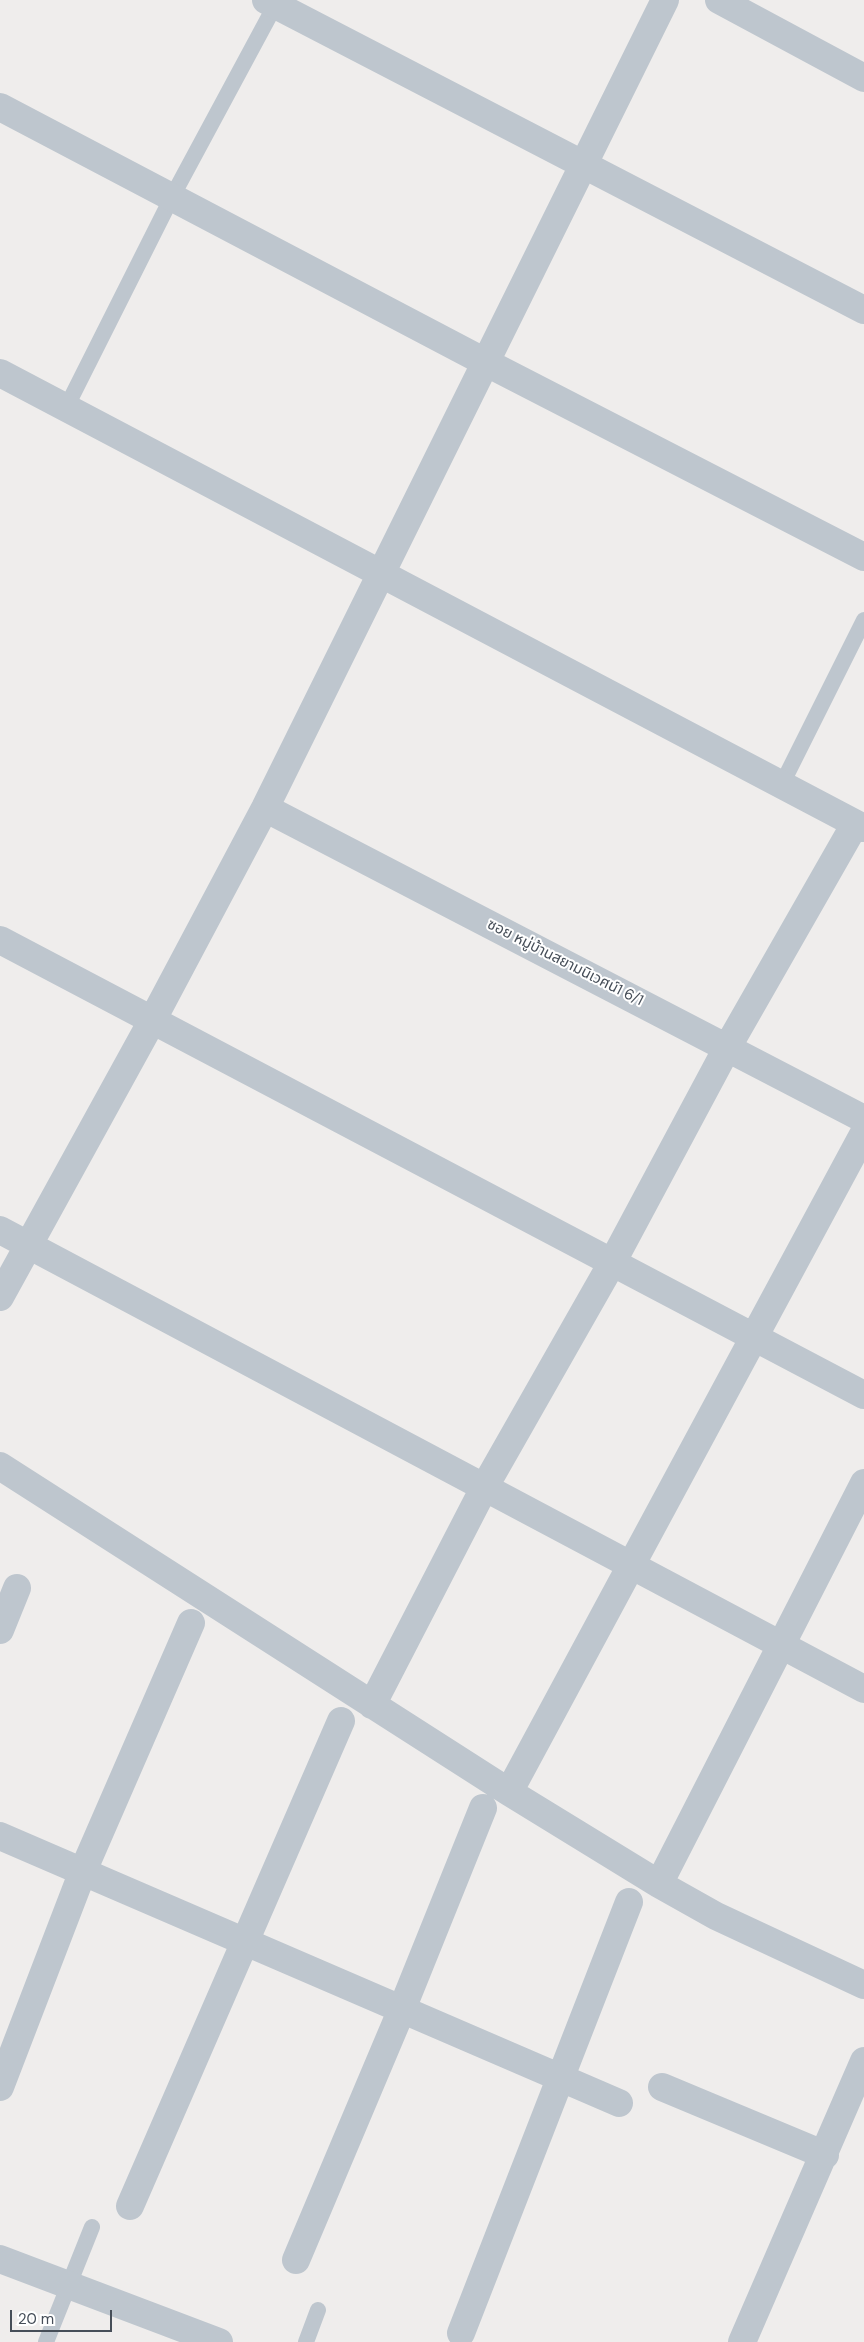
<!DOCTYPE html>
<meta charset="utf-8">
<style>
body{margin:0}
#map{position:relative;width:864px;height:2342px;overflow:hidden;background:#efedec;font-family:"DM Sans",sans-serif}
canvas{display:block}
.scale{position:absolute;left:10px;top:2310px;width:102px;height:22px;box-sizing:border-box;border:2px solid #464e58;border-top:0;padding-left:6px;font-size:15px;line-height:18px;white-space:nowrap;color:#464e58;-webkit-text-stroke:4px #fff;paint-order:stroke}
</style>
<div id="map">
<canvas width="864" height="2342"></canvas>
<div class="scale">20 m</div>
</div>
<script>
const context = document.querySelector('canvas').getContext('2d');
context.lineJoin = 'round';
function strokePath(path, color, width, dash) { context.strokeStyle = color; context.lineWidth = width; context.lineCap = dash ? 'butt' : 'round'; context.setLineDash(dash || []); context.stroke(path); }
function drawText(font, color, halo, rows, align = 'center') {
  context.font = font + ' "DM Sans","Noto Sans Thai",sans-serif'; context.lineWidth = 4; context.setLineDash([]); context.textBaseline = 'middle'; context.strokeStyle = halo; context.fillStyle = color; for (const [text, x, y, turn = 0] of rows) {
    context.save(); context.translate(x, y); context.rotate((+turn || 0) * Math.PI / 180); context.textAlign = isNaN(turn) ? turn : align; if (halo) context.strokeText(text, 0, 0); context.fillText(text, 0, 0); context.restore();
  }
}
strokePath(new Path2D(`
 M 66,408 L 172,197 L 278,0
 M 782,784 L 864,620
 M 46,2342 L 92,2227
 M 306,2342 L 318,2310`), '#bec6ce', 16);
strokePath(new Path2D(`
 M 266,0 L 864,310
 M 719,0 L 864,78
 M 0,107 L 485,362 L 864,557
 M 0,373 L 864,828
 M 265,808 L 864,1119
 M 0,940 L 864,1395
 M 0,1230 L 864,1689
 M 0,1297 L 153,1019 L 265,808 L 665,0
 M 0,1466 L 509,1792 L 659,1884 L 716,1916 L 864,1985
 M 0,1630 L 17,1588
 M 372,1705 L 484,1488 L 612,1263 L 727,1048 L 855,824
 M 509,1792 L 864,1133
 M 0,1836 L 619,2103
 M 659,1884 L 864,1483
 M 0,2087 L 83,1871 L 191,1623
 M 662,2087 L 825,2155
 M 130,2206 L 341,1721
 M 0,2259 L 219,2342
 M 296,2260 L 402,2009 L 483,1808
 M 461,2333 L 629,1902
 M 742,2342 L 864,2061`), '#bec6ce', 28);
drawText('15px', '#464e58', '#fff', [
 ["ซอย หมู่บ้านสยามนิเวศน์1 6/1",565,963,27]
]);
</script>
